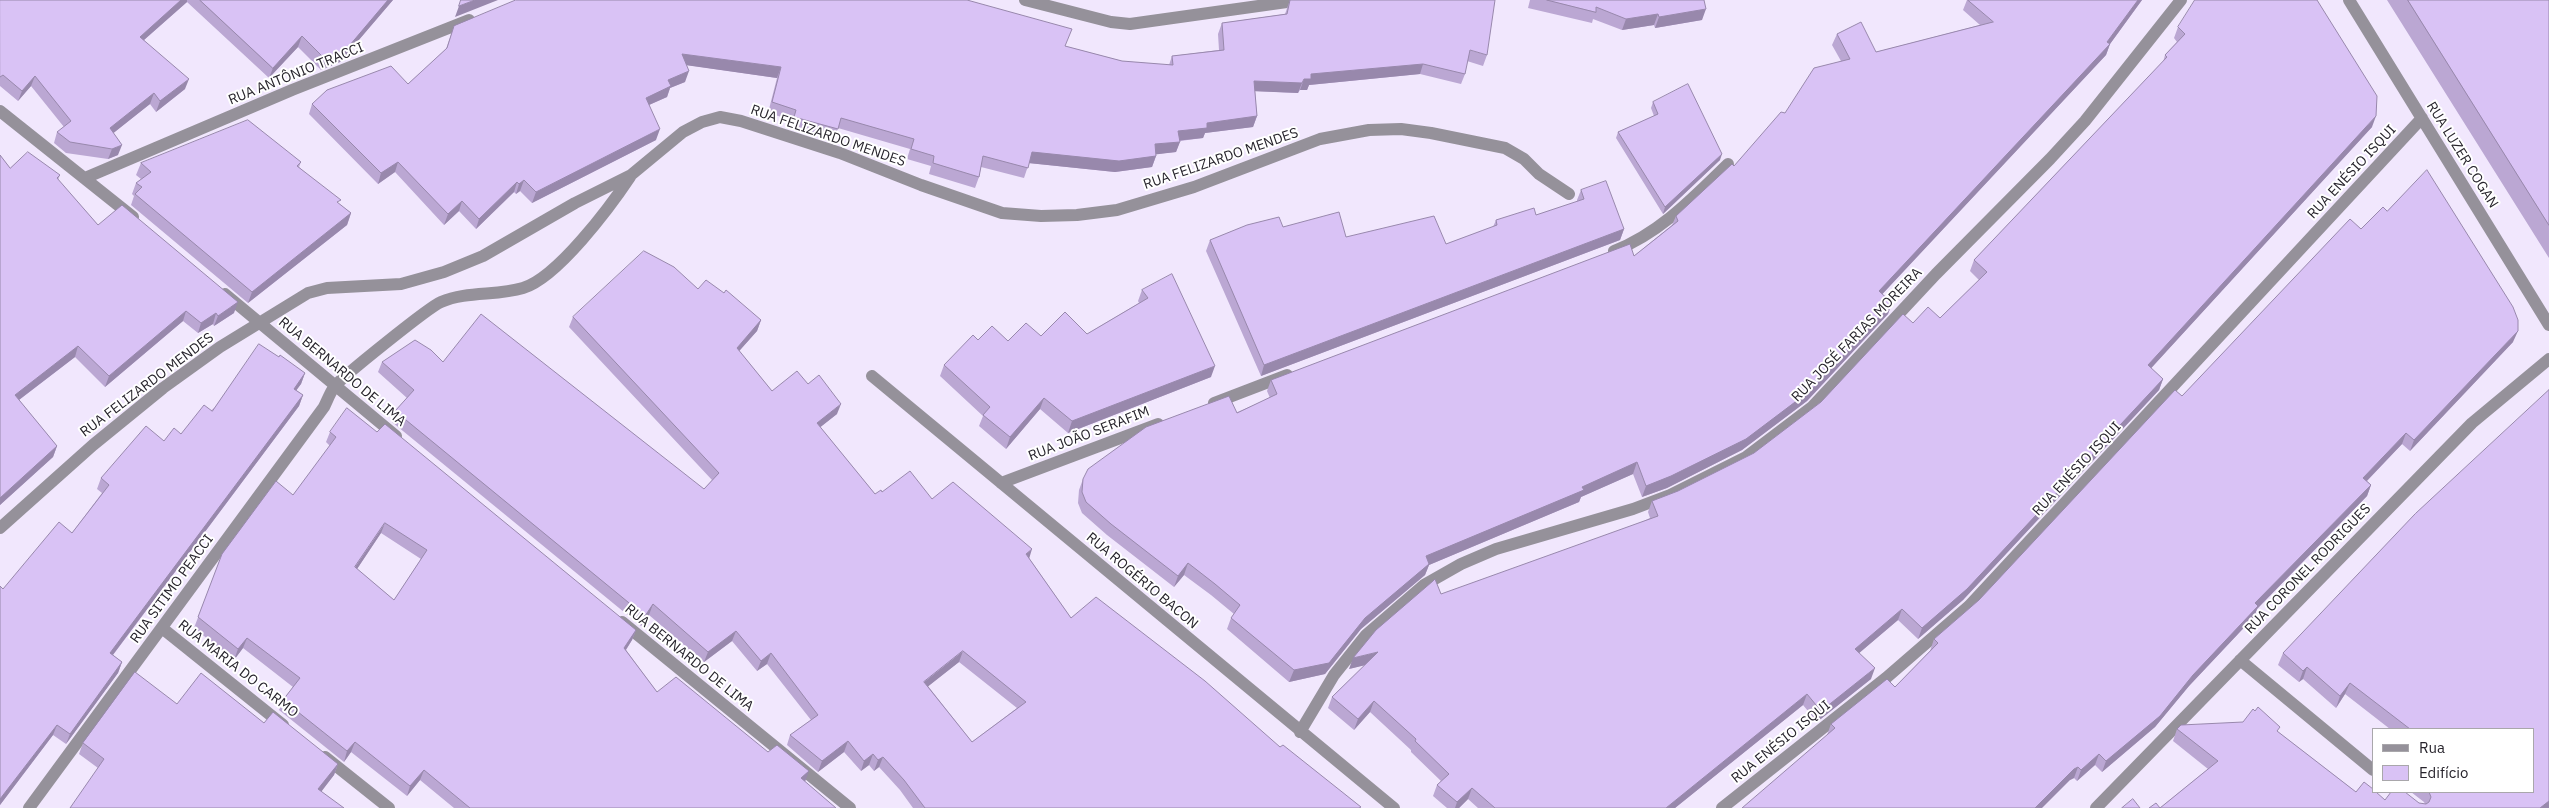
<!DOCTYPE html>
<meta charset="utf-8">
<style>
body{margin:0}
#map{position:relative;width:2549px;height:808px;overflow:hidden;background:#f1e7fd;font-family:"IBM Plex Sans",sans-serif}
canvas{display:block}
.legend{position:absolute;left:2372px;top:728px;width:162px;height:65px;box-sizing:border-box;background:#fff;border:1px solid #a9a7ab;margin:0;padding:6px 9px;list-style:none;font-size:15px;color:#27242c}
.legend li{display:flex;align-items:center;gap:10px;height:25px}
.legend b{width:25px;border:1px solid #a9a7ab}
</style>
<div id="map">
<canvas width="2549" height="808"></canvas>
<ul class="legend">
<li><b style="height:6px;background:#95919a"></b>Rua</li>
<li><b style="height:14px;background:#d9c2f5"></b>Edifício</li>
</ul>
</div>
<script>
const context = document.querySelector('canvas').getContext('2d');
context.lineJoin = 'round';
function strokePath(path, color, width, dash) { context.strokeStyle = color; context.lineWidth = width; context.lineCap = dash ? 'butt' : 'round'; context.setLineDash(dash || []); context.stroke(path); }
function paint(path, color) { context.fillStyle = color; context.fill(path, 'evenodd'); }
function drawText(font, color, halo, rows, align = 'center') {
  context.font = font + ' "IBM Plex Sans",sans-serif'; context.lineWidth = 4; context.setLineDash([]); context.textBaseline = 'middle'; context.strokeStyle = halo; context.fillStyle = color; for (const [text, x, y, turn = 0] of rows) {
    context.save(); context.translate(x, y); context.rotate((+turn || 0) * Math.PI / 180); context.textAlign = isNaN(turn) ? turn : align; if (halo) context.strokeText(text, 0, 0); context.fillText(text, 0, 0); context.restore();
  }
}
strokePath(new Path2D(`
 M 1025,0 L 1111,22 L 1130,24 L 1301,0
 M 2349,0 L 2549,325
 M 0,111 L 133,217
 M 85,178 L 292,90 L 469,20
 M 1614,251 C 1660,233 1693,198 1728,164
 M 225,294 L 396,436
 M 872,376 L 1394,808
 M 1214,403 L 1287,375
 M 1001,483 L 1158,424
 M 0,528 L 93,445 L 163,388 L 220,347 L 308,293 L 327,288 L 401,284 L 444,272 L 483,256 L 575,203 L 631,175 L 683,132 L 702,122 L 720,117 L 741,121 L 840,153 L 921,185 L 1002,213 L 1041,216 L 1077,215 L 1117,210 L 1194,187 L 1320,139 L 1369,130 L 1401,129 L 1431,133 L 1505,148 L 1524,159 L 1539,174 L 1569,194
 M 622,622 L 850,808
 M 162,628 L 283,725
 M 2240,660 L 2373,770
 M 1300,732 L 1334,675 L 1366,635 L 1424,585 L 1461,564 L 1496,549 L 1633,509 L 1670,495 L 1746,457 L 1812,407 L 1936,274 L 2050,159 L 2085,121 L 2181,0
 M 325,757 L 389,808
 M 29,808 L 324,407 C 327,401 330,393 334,387 C 342,377 429,307 441,302 C 467,291 497,296 523,288 C 557,278 610,207 630,177
 M 1722,808 L 1886,678 L 1969,606 L 2422,118
 M 2096,808 L 2472,423 L 2549,359`), '#95919a', 12);
paint(new Path2D(`
 M 0,0 L 393,0 L 340,62 L 321,70 L 298,47 L 269,78 L 187,2 L 144,40 L 185,89 L 156,112 L 150,104 L 113,133 L 118,155 L 108,159 L 66,153 L 54,143 L 57,132 L 64,127 L 31,86 L 18,101 L 0,86 Z
 M 1290,0 L 1487,55 L 1483,66 L 1467,61 L 1465,74 L 1461,84 L 1420,74 L 1309,85 L 1307,90 L 1300,90 L 1298,93 L 1255,91 L 1257,116 L 1253,127 L 1205,133 L 1203,138 L 1180,141 L 1176,152 L 1156,154 L 1156,156 L 1152,167 L 1115,172 L 1029,163 L 1024,178 L 981,167 L 979,177 L 975,188 L 929,174 L 931,166 L 907,159 L 910,149 L 838,128 L 834,139 L 790,128 L 792,120 L 768,113 L 777,78 L 687,65 L 685,82 L 670,88 L 667,97 L 649,105 L 656,140 L 532,203 L 520,191 L 516,194 L 514,192 L 476,229 L 459,211 L 444,225 L 395,172 L 378,184 L 309,114 L 312,104 L 408,84 L 446,49 L 454,26 L 1065,46 L 1122,61 L 1169,65 L 1172,56 L 1219,50 L 1218,34 L 1222,23 L 1285,14 Z
 M 1530,0 L 1704,0 L 1702,20 L 1655,28 L 1654,25 L 1622,30 L 1593,19 L 1592,23 L 1528,8 Z
 M 1967,0 L 2142,0 L 2110,44 L 2106,55 L 1882,294 L 1892,303 L 1888,314 L 1807,401 L 1742,450 L 1667,488 L 1642,497 L 1633,474 L 1581,497 L 1579,502 L 1429,565 L 1425,575 L 1361,629 L 1325,674 L 1289,682 L 1227,629 L 1231,618 L 1234,614 L 1211,595 L 1184,575 L 1174,587 L 1107,535 L 1082,513 L 1078,503 L 1079,490 L 1083,479 L 1270,398 L 1267,391 L 1271,380 L 1634,256 L 1672,225 L 1676,216 L 1734,166 L 1785,113 L 1841,61 L 1832,45 L 1837,34 L 1876,52 L 1980,25 L 1963,10 Z
 M 2387,0 L 2549,0 L 2549,258 Z
 M 2178,27 L 2372,127 L 2151,368 L 2163,379 L 2159,390 L 1963,600 L 1918,639 L 1898,620 L 1859,653 L 1871,679 L 1817,722 L 1803,705 L 1675,808 L 1478,808 L 1468,799 L 1459,808 L 1447,808 L 1433,796 L 1437,785 L 1441,781 L 1411,752 L 1411,750 L 1370,712 L 1354,730 L 1328,708 L 1332,697 L 1365,665 L 1349,669 L 1650,518 L 1648,512 L 1652,501 L 1678,491 L 1754,453 L 1821,402 L 1913,323 L 1940,318 L 1979,280 L 1970,271 L 1974,260 L 2163,62 L 2165,55 L 2177,42 L 2174,38 Z
 M 1653,102 L 1720,160 L 1663,214 L 1616,138 L 1618,132 L 1654,116 L 1651,108 Z
 M 0,155 L 10,168 L 60,175 L 58,180 L 98,225 L 234,313 L 214,326 L 213,324 L 198,333 L 183,321 L 105,387 L 75,357 L 19,400 L 57,446 L 53,457 L 0,505 Z
 M 301,162 L 299,167 L 339,204 L 351,213 L 347,225 L 248,303 L 131,205 L 134,196 L 132,194 L 136,183 L 141,179 L 136,175 L 141,163 Z
 M 1581,190 L 1624,229 L 1620,240 L 1261,376 L 1206,251 L 1210,240 L 1283,227 L 1346,237 L 1446,244 L 1493,227 L 1496,220 L 1536,215 L 1577,202 L 1577,200 Z
 M 2361,229 L 2513,342 L 2410,451 L 2402,444 L 2367,481 L 2371,485 L 2367,496 L 2257,609 L 2254,617 L 2189,686 L 2155,727 L 2102,772 L 2095,765 L 2077,781 L 2074,778 L 2070,780 L 1827,735 L 1831,724 L 1895,687 L 1930,651 L 1934,639 L 1979,600 L 2182,396 Z
 M 698,289 L 761,320 L 757,331 L 739,351 L 772,391 L 808,384 L 837,414 L 820,427 L 875,494 L 882,492 L 932,499 L 1029,558 L 1071,618 L 1280,747 L 1361,807 L 1360,808 L 913,808 L 900,790 L 879,767 L 874,771 L 869,765 L 861,771 L 844,752 L 818,772 L 787,745 L 790,735 L 811,720 L 767,664 L 757,671 L 732,641 L 704,662 L 649,615 L 641,626 L 392,422 L 395,411 L 407,398 L 378,372 L 382,362 L 443,362 L 704,489 L 712,480 L 569,327 L 573,317 ZM 959,662 L 1017,708 L 972,742 L 928,686 Z
 M 1142,290 L 1211,377 L 1068,433 L 1040,409 L 1006,449 L 979,426 L 983,416 L 940,376 L 944,365 L 978,340 L 1008,341 L 1041,336 L 1087,334 L 1139,303 L 1138,301 Z
 M 279,357 L 305,373 L 301,384 L 296,390 L 303,395 L 299,406 L 113,655 L 122,662 L 118,673 L 66,744 L 53,735 L 0,805 L 0,586 L 3,589 L 72,533 L 102,493 L 97,489 L 101,478 L 164,441 L 181,434 Z
 M 2549,390 L 2549,808 L 2160,808 L 2208,769 L 2173,741 L 2177,729 L 2278,732 L 2356,792 L 2385,800 L 2425,804 L 2424,802 L 2411,792 L 2533,792 L 2533,729 L 2390,729 L 2345,694 L 2336,708 L 2303,679 L 2299,682 L 2278,665 L 2283,653 Z
 M 330,432 L 377,432 L 636,630 L 632,640 L 626,650 L 657,692 L 805,782 L 836,808 L 454,808 L 420,780 L 407,796 L 351,752 L 344,762 L 279,710 L 283,700 L 293,687 L 243,648 L 234,660 L 194,628 L 222,554 L 293,495 L 330,446 L 326,442 ZM 381,533 L 421,559 L 394,600 L 357,569 Z
 M 177,704 L 264,723 L 338,764 L 334,775 L 321,791 L 98,768 L 79,754 L 83,743 Z`), '#bba7d3');
paint(new Path2D(`
 M 181,0 L 187,0 L 187,2 L 136,47 L 140,37 Z
 M 388,0 L 393,0 L 340,62 L 321,70 L 325,59 Z
 M 475,0 L 498,0 L 455,17 L 459,6 Z
 M 2138,0 L 2142,0 L 2110,44 L 2106,55 L 1875,302 L 1879,291 L 2107,42 Z
 M 1706,9 L 1702,20 L 1655,28 L 1659,17 Z
 M 1658,14 L 1654,25 L 1622,30 L 1626,19 Z
 M 302,36 L 298,47 L 269,78 L 273,68 Z
 M 682,54 L 781,67 L 777,78 L 678,64 Z
 M 1423,64 L 1420,74 L 1309,85 L 1307,90 L 1300,90 L 1304,79 L 1311,74 Z
 M 689,71 L 685,82 L 670,88 L 667,97 L 642,108 L 646,98 L 668,80 Z
 M 35,76 L 31,86 L 18,101 L 22,91 Z
 M 189,79 L 185,89 L 156,112 L 160,101 Z
 M 1254,81 L 1302,83 L 1298,93 L 1250,91 Z
 M 154,93 L 150,104 L 106,139 L 110,128 Z
 M 1257,116 L 1253,127 L 1205,133 L 1203,138 L 1175,141 L 1178,131 L 1207,123 Z
 M 2376,116 L 2372,127 L 2144,376 L 2148,365 Z
 M 660,129 L 656,140 L 532,203 L 536,192 Z
 M 1180,142 L 1176,152 L 1151,155 L 1155,144 Z
 M 122,145 L 118,155 L 108,159 L 112,149 Z
 M 1032,152 L 1156,156 L 1152,167 L 1115,172 L 1028,163 Z
 M 1722,154 L 1720,160 L 1663,214 L 1665,207 Z
 M 398,162 L 395,172 L 378,184 L 381,173 Z
 M 524,180 L 520,191 L 516,194 L 519,184 Z
 M 517,182 L 514,192 L 476,229 L 479,219 Z
 M 462,201 L 459,211 L 444,225 L 448,214 Z
 M 351,213 L 347,225 L 248,303 L 252,292 Z
 M 1624,229 L 1620,240 L 1261,376 L 1264,365 Z
 M 238,302 L 234,313 L 214,326 L 218,316 Z
 M 1892,303 L 1888,314 L 1807,401 L 1742,450 L 1667,488 L 1642,497 L 1646,486 Z
 M 186,311 L 183,321 L 105,387 L 109,376 Z
 M 216,313 L 213,324 L 198,333 L 201,323 Z
 M 761,320 L 757,331 L 733,358 L 737,348 Z
 M 2518,331 L 2513,342 L 2410,451 L 2414,440 Z
 M 78,346 L 75,357 L 11,406 L 15,395 Z
 M 1215,366 L 1211,377 L 1068,433 L 1072,421 Z
 M 305,373 L 301,384 L 290,399 L 294,389 Z
 M 2163,379 L 2159,390 L 1963,600 L 1918,639 L 1922,628 Z
 M 303,395 L 299,406 L 106,664 L 110,653 Z
 M 1044,398 L 1040,409 L 1006,449 L 1010,437 Z
 M 841,404 L 837,414 L 813,433 L 817,423 Z
 M 2406,433 L 2402,444 L 2359,489 L 2363,478 Z
 M 57,446 L 53,457 L 0,505 L 0,498 Z
 M 1637,462 L 1633,474 L 1581,497 L 1579,502 L 1429,565 L 1425,575 L 1361,629 L 1325,674 L 1289,682 L 1294,670 L 1365,618 L 1426,556 Z
 M 2371,485 L 2367,496 L 2257,609 L 2254,617 L 2189,686 L 2155,727 L 2102,772 L 2106,761 L 2193,675 L 2255,603 Z
 M 385,523 L 381,533 L 351,578 L 355,567 Z
 M 1032,549 L 1029,559 L 1026,554 Z
 M 1188,563 L 1184,575 L 1174,587 L 1178,576 Z
 M 653,604 L 649,615 L 641,626 L 645,616 Z
 M 1902,609 L 1898,620 L 1851,660 L 1855,649 Z
 M 636,630 L 632,640 L 620,659 L 624,648 Z
 M 736,631 L 732,641 L 704,662 L 708,652 Z
 M 247,638 L 243,648 L 234,660 L 238,649 Z
 M 963,651 L 959,662 L 921,692 L 924,682 Z
 M 1378,652 L 1374,663 L 1349,669 L 1353,658 Z
 M 771,653 L 767,664 L 757,671 L 761,661 Z
 M 122,662 L 118,673 L 66,744 L 70,734 Z
 M 2307,667 L 2303,679 L 2299,682 L 2303,671 Z
 M 1875,668 L 1871,679 L 1817,722 L 1821,711 Z
 M 2350,683 L 2345,694 L 2336,708 L 2340,696 Z
 M 1807,694 L 1803,705 L 1675,808 L 1666,808 Z
 M 1374,701 L 1370,712 L 1354,730 L 1358,719 Z
 M 57,725 L 53,735 L 0,805 L 0,799 Z
 M 848,741 L 844,752 L 818,772 L 822,761 Z
 M 355,742 L 351,752 L 344,762 L 347,751 Z
 M 873,754 L 869,765 L 861,771 L 864,761 Z
 M 2099,754 L 2095,765 L 2077,781 L 2081,770 Z
 M 883,757 L 879,767 L 874,771 L 878,760 Z
 M 338,764 L 334,775 L 315,800 L 318,789 Z
 M 2078,767 L 2074,778 L 2070,780 L 2042,808 L 2035,808 L 2074,769 Z
 M 424,770 L 420,780 L 407,796 L 410,786 Z
 M 809,771 L 805,782 L 801,778 Z
 M 1472,788 L 1468,799 L 1459,808 L 1455,808 L 1457,802 Z
 M 2549,801 L 2549,808 L 2540,808 Z`), '#9888ac');
const building = new Path2D(`
 M 0,0 L 181,0 L 140,37 L 189,79 L 160,101 L 154,93 L 110,128 L 122,145 L 112,149 L 70,142 L 57,132 L 71,121 L 35,76 L 22,91 L 3,75 L 0,77 Z
 M 200,0 L 388,0 L 344,52 L 325,59 L 302,36 L 273,68 Z
 M 461,0 L 475,0 L 459,6 Z
 M 516,0 L 967,0 L 1072,29 L 1065,46 L 1122,61 L 1173,65 L 1172,56 L 1224,50 L 1222,23 L 1287,14 L 1290,0 L 1495,0 L 1487,55 L 1470,50 L 1465,74 L 1423,64 L 1311,74 L 1311,79 L 1304,79 L 1302,83 L 1254,81 L 1257,116 L 1207,123 L 1207,128 L 1178,131 L 1180,142 L 1155,144 L 1156,156 L 1119,161 L 1032,152 L 1028,168 L 983,156 L 979,177 L 933,163 L 934,156 L 911,149 L 914,139 L 841,118 L 838,129 L 794,117 L 796,110 L 772,102 L 781,67 L 682,54 L 689,71 L 668,80 L 671,86 L 646,98 L 660,129 L 536,192 L 524,180 L 519,184 L 517,182 L 479,219 L 462,201 L 448,214 L 398,162 L 381,173 L 312,104 L 327,90 L 391,66 L 408,84 L 447,48 L 454,26 Z
 M 1547,0 L 1704,0 L 1706,9 L 1659,17 L 1658,14 L 1626,19 L 1596,7 L 1596,12 Z
 M 1968,0 L 2138,0 L 2107,42 L 2110,44 L 1879,291 L 1892,303 L 1811,390 L 1746,439 L 1671,476 L 1646,486 L 1637,462 L 1582,487 L 1584,490 L 1426,556 L 1429,564 L 1365,618 L 1329,663 L 1294,670 L 1231,618 L 1240,605 L 1215,584 L 1188,563 L 1178,576 L 1111,524 L 1086,502 L 1082,492 L 1083,479 L 1088,469 L 1146,427 L 1229,396 L 1237,413 L 1277,394 L 1271,380 L 1630,244 L 1634,256 L 1678,221 L 1676,216 L 1732,164 L 1734,166 L 1781,112 L 1785,113 L 1814,68 L 1850,59 L 1837,34 L 1861,22 L 1876,52 L 1993,22 Z
 M 2195,0 L 2317,0 L 2377,96 L 2376,116 L 2148,365 L 2163,379 L 1967,589 L 1922,628 L 1902,609 L 1855,649 L 1875,668 L 1821,711 L 1807,694 L 1666,808 L 1495,808 L 1472,788 L 1457,802 L 1437,785 L 1449,774 L 1415,741 L 1416,739 L 1374,701 L 1358,719 L 1332,697 L 1378,652 L 1353,658 L 1376,630 L 1433,581 L 1435,579 L 1441,594 L 1658,516 L 1652,501 L 1678,491 L 1754,453 L 1821,402 L 1903,314 L 1913,323 L 1928,307 L 1940,318 L 1987,272 L 1974,260 L 2167,57 L 2165,55 L 2185,34 L 2178,27 Z
 M 2408,0 L 2549,0 L 2549,225 Z
 M 1688,84 L 1722,154 L 1665,207 L 1618,132 L 1658,114 L 1653,102 Z
 M 248,120 L 301,162 L 297,166 L 341,200 L 337,202 L 351,213 L 252,292 L 135,194 L 142,187 L 136,183 L 151,172 L 141,163 Z
 M 28,152 L 60,175 L 57,178 L 98,225 L 122,205 L 238,302 L 218,316 L 216,313 L 201,323 L 186,311 L 109,376 L 78,346 L 15,395 L 57,446 L 0,498 L 0,155 L 10,168 Z
 M 2427,170 L 2513,307 L 2518,320 L 2518,331 L 2414,440 L 2406,433 L 2363,478 L 2371,485 L 2255,603 L 2258,606 L 2193,675 L 2160,716 L 2106,761 L 2099,754 L 2081,770 L 2078,767 L 2074,769 L 2035,808 L 1742,808 L 1835,728 L 1831,724 L 1887,679 L 1895,687 L 1938,643 L 1934,639 L 1979,600 L 2175,390 L 2182,396 L 2350,219 L 2361,229 L 2383,207 L 2387,211 Z
 M 1606,181 L 1624,229 L 1264,365 L 1210,240 L 1247,225 L 1279,217 L 1283,227 L 1339,212 L 1346,237 L 1434,216 L 1446,244 L 1497,225 L 1496,220 L 1534,208 L 1536,215 L 1584,199 L 1581,190 Z
 M 644,251 L 674,267 L 698,289 L 706,280 L 724,293 L 726,290 L 761,320 L 737,348 L 772,391 L 797,371 L 808,384 L 819,375 L 841,404 L 817,423 L 875,494 L 881,490 L 882,492 L 910,471 L 932,499 L 953,482 L 1032,549 L 1026,554 L 1071,618 L 1096,597 L 1205,681 L 1280,747 L 1283,745 L 1361,807 L 1359,808 L 925,808 L 904,780 L 883,757 L 878,760 L 873,754 L 864,761 L 848,741 L 822,761 L 790,735 L 818,715 L 771,653 L 761,661 L 736,631 L 708,652 L 653,604 L 645,616 L 395,411 L 414,390 L 382,362 L 415,340 L 431,350 L 443,362 L 481,314 L 704,489 L 719,473 L 573,317 ZM 963,651 L 1026,702 L 972,742 L 924,682 Z
 M 1172,274 L 1215,366 L 1072,421 L 1044,398 L 1010,437 L 983,415 L 990,407 L 944,365 L 973,335 L 978,340 L 992,326 L 1008,341 L 1026,323 L 1041,336 L 1065,312 L 1087,334 L 1148,298 L 1142,290 Z
 M 259,344 L 279,357 L 280,355 L 305,373 L 294,389 L 303,395 L 110,653 L 122,662 L 70,734 L 57,725 L 0,799 L 0,586 L 3,589 L 59,522 L 72,533 L 109,485 L 101,478 L 146,426 L 164,441 L 174,428 L 181,434 L 204,405 L 212,411 Z
 M 2549,390 L 2549,801 L 2540,808 L 2149,808 L 2156,803 L 2160,808 L 2218,761 L 2177,729 L 2181,725 L 2243,722 L 2253,709 L 2255,711 L 2258,707 L 2280,727 L 2277,731 L 2356,792 L 2364,782 L 2373,789 L 2373,792 L 2376,792 L 2385,800 L 2391,792 L 2405,792 L 2419,803 L 2426,804 L 2429,802 L 2431,797 L 2429,792 L 2533,792 L 2533,729 L 2410,729 L 2350,683 L 2340,696 L 2307,667 L 2303,671 L 2283,653 L 2415,514 Z
 M 347,408 L 377,432 L 385,424 L 636,630 L 624,648 L 657,692 L 676,677 L 768,752 L 777,745 L 809,771 L 801,778 L 836,808 L 470,808 L 424,770 L 410,786 L 355,742 L 347,751 L 283,700 L 300,678 L 247,638 L 238,649 L 198,617 L 222,554 L 276,481 L 293,495 L 336,437 L 330,432 ZM 385,523 L 427,550 L 394,600 L 355,567 Z
 M 135,672 L 177,704 L 201,673 L 264,723 L 273,712 L 338,764 L 318,789 L 344,808 L 70,808 L 104,759 L 83,743 Z
 M 2133,799 L 2140,808 L 2122,808 Z`);
paint(building, '#d9c2f5');
strokePath(building, '#9888ac', 1);
drawText('14px', '#27242c', '#fff', [
 ["RUA ANTÔNIO TRACCI",296,74,-22],
 ["RUA FELIZARDO MENDES",828,136,19],
 ["RUA LUZER COGAN",2462,155,58],
 ["RUA FELIZARDO MENDES",1221,159,-19],
 ["RUA ENÉSIO ISQUI",2352,172,-47],
 ["RUA JOSÉ FARIAS MOREIRA",1857,335,-46],
 ["RUA BERNARDO DE LIMA",342,372,40],
 ["RUA FELIZARDO MENDES",147,385,-37],
 ["RUA JOÃO SERAFIM",1089,434,-21],
 ["RUA ENÉSIO ISQUI",2077,469,-47],
 ["RUA CORONEL RODRIGUES",2308,569,-46],
 ["RUA ROGÉRIO BACON",1142,581,40],
 ["RUA SITIMO PEACCI",172,589,-54],
 ["RUA BERNARDO DE LIMA",689,658,39],
 ["RUA MARIA DO CARMO",238,669,38],
 ["RUA ENÉSIO ISQUI",1781,742,-39]
]);
</script>
